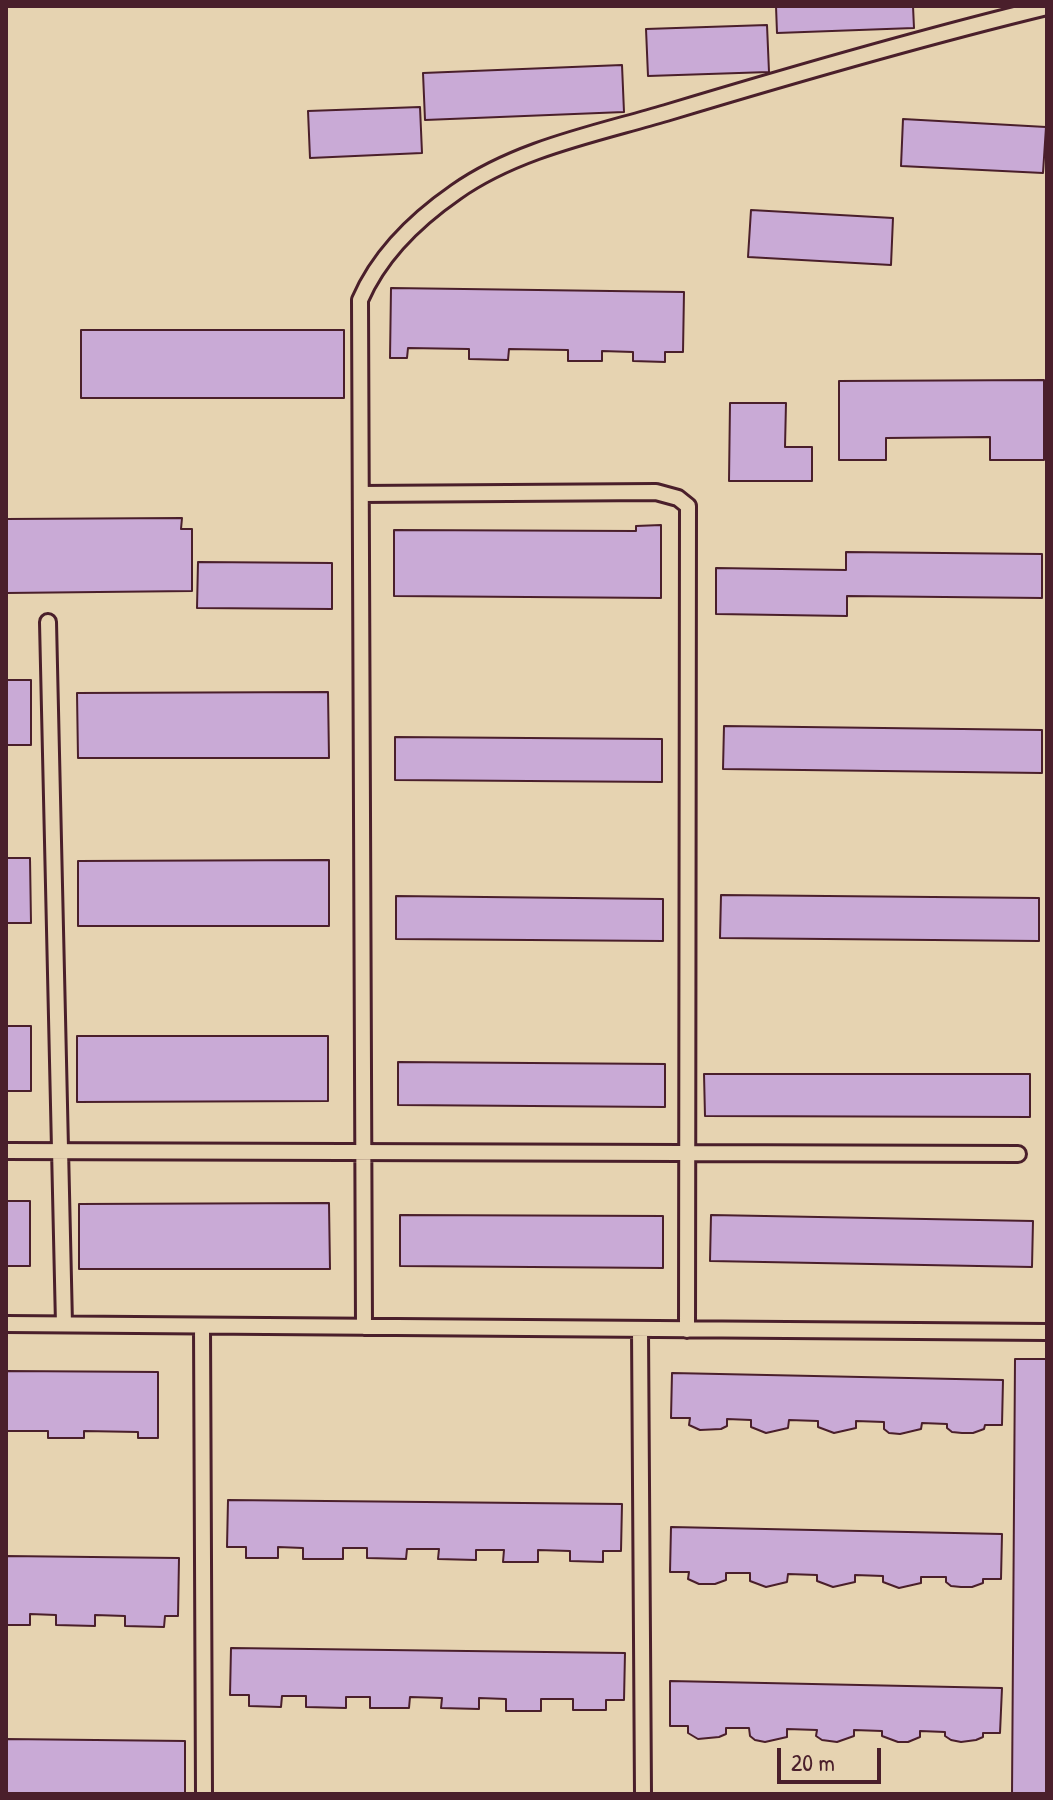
<!DOCTYPE html>
<style>
body{margin:0}
#map{position:relative;width:1053px;height:1800px;overflow:hidden;background:#e6d3b1;font-family:"Patrick Hand",sans-serif}
canvas{display:block}
.frame{position:absolute;inset:0;border:8px solid #4a1f2b;pointer-events:none}
.scale{position:absolute;left:777px;top:1748px;width:104px;height:36px;box-sizing:border-box;border:4px solid #4a1f2b;border-top:0;padding-left:10px;font-size:24px;line-height:28px;white-space:nowrap;color:#4a1f2b;-webkit-text-stroke:6px #e6d3b1;paint-order:stroke}
</style>
<div id="map">
<canvas width="1053" height="1800"></canvas>
<div class="frame"></div>
<div class="scale">20 m</div>
</div>
<script>
const context = document.querySelector('canvas').getContext('2d');
context.lineJoin = 'round';
function paint(path, color) { context.fillStyle = color; context.fill(path, 'evenodd'); }
function strokePath(path, color, width, dash) { context.strokeStyle = color; context.lineWidth = width; context.lineCap = dash ? 'butt' : 'round'; context.setLineDash(dash || []); context.stroke(path); }
const building = new Path2D(`
 M 776,6 L 913,6 L 914,28 L 777,33 Z
 M 767,25 L 769,72 L 648,76 L 646,29 Z
 M 622,65 L 624,112 L 425,120 L 423,73 Z
 M 420,107 L 422,153 L 310,158 L 308,111 Z
 M 903,119 L 1046,127 L 1043,173 L 901,166 Z
 M 751,210 L 893,218 L 891,265 L 748,257 Z
 M 391,288 L 684,292 L 683,352 L 665,352 L 665,362 L 633,361 L 633,352 L 602,351 L 602,361 L 568,361 L 568,350 L 509,349 L 508,360 L 469,359 L 469,349 L 408,348 L 407,358 L 390,358 Z
 M 81,330 L 344,330 L 344,398 L 81,398 Z
 M 1044,380 L 1044,460 L 990,460 L 990,437 L 886,438 L 886,460 L 839,460 L 839,381 Z
 M 730,403 L 786,403 L 785,447 L 812,447 L 812,481 L 729,481 Z
 M 182,518 L 181,529 L 192,529 L 192,591 L 6,593 L 6,519 Z
 M 661,525 L 661,598 L 394,596 L 394,530 L 636,531 L 636,526 Z
 M 846,552 L 1042,554 L 1042,598 L 847,596 L 847,616 L 716,614 L 716,568 L 846,570 Z
 M 198,562 L 332,563 L 332,609 L 197,608 Z
 M 6,680 L 31,680 L 31,745 L 6,745 Z
 M 328,692 L 329,758 L 78,758 L 77,693 Z
 M 724,726 L 1042,730 L 1042,773 L 723,769 Z
 M 395,737 L 662,739 L 662,782 L 395,780 Z
 M 6,858 L 30,858 L 31,923 L 6,923 Z
 M 329,860 L 329,926 L 78,926 L 78,861 Z
 M 721,895 L 1039,898 L 1039,941 L 720,938 Z
 M 396,896 L 663,899 L 663,941 L 396,939 Z
 M 6,1026 L 31,1026 L 31,1091 L 6,1091 Z
 M 77,1036 L 328,1036 L 328,1101 L 77,1102 Z
 M 398,1062 L 665,1064 L 665,1107 L 398,1105 Z
 M 704,1074 L 1030,1074 L 1030,1117 L 705,1116 Z
 M 6,1201 L 30,1201 L 30,1266 L 6,1266 Z
 M 329,1203 L 330,1269 L 79,1269 L 79,1204 Z
 M 400,1215 L 663,1216 L 663,1268 L 400,1266 Z
 M 711,1215 L 1033,1221 L 1032,1267 L 710,1261 Z
 M 1015,1359 L 1047,1359 L 1047,1794 L 1012,1794 Z
 M 6,1371 L 158,1372 L 158,1438 L 138,1438 L 138,1432 L 84,1431 L 84,1438 L 48,1438 L 48,1431 L 6,1431 Z
 M 672,1373 L 1003,1380 L 1002,1425 L 985,1425 L 984,1429 L 973,1433 L 962,1433 L 952,1432 L 947,1428 L 947,1424 L 922,1423 L 921,1429 L 900,1434 L 889,1433 L 884,1429 L 884,1422 L 856,1421 L 856,1428 L 834,1433 L 818,1427 L 818,1421 L 789,1420 L 788,1428 L 766,1433 L 751,1427 L 751,1420 L 727,1419 L 727,1426 L 721,1429 L 700,1430 L 689,1425 L 690,1418 L 671,1418 Z
 M 228,1500 L 622,1504 L 621,1551 L 603,1551 L 603,1562 L 570,1561 L 570,1551 L 538,1550 L 538,1562 L 503,1562 L 504,1550 L 476,1550 L 476,1560 L 438,1559 L 439,1549 L 407,1549 L 406,1559 L 367,1558 L 367,1548 L 343,1548 L 343,1559 L 303,1559 L 303,1548 L 278,1547 L 278,1558 L 246,1558 L 246,1547 L 227,1547 Z
 M 671,1527 L 1002,1534 L 1001,1579 L 983,1579 L 983,1583 L 972,1587 L 961,1587 L 951,1586 L 946,1582 L 946,1577 L 921,1577 L 921,1583 L 899,1588 L 883,1582 L 883,1576 L 855,1575 L 855,1582 L 833,1587 L 817,1581 L 817,1575 L 788,1574 L 787,1582 L 766,1587 L 750,1581 L 750,1573 L 726,1573 L 726,1580 L 715,1584 L 699,1584 L 688,1579 L 689,1572 L 670,1572 Z
 M 6,1556 L 179,1558 L 178,1616 L 165,1616 L 164,1627 L 125,1626 L 125,1616 L 95,1615 L 95,1626 L 56,1625 L 56,1615 L 30,1614 L 30,1625 L 6,1625 Z
 M 231,1648 L 625,1653 L 624,1700 L 606,1700 L 606,1710 L 573,1710 L 573,1699 L 541,1699 L 541,1711 L 506,1711 L 506,1699 L 479,1698 L 479,1709 L 441,1708 L 442,1698 L 410,1697 L 409,1708 L 370,1708 L 370,1697 L 346,1697 L 346,1708 L 306,1707 L 306,1696 L 282,1696 L 281,1707 L 249,1706 L 249,1695 L 230,1695 Z
 M 670,1681 L 1002,1688 L 1000,1733 L 983,1733 L 983,1737 L 976,1740 L 961,1742 L 951,1740 L 945,1736 L 945,1732 L 920,1731 L 920,1737 L 908,1742 L 898,1742 L 882,1736 L 882,1731 L 854,1730 L 854,1736 L 837,1742 L 822,1740 L 816,1736 L 817,1730 L 787,1729 L 787,1737 L 765,1742 L 755,1740 L 750,1736 L 749,1728 L 726,1728 L 726,1734 L 719,1737 L 698,1739 L 688,1733 L 688,1726 L 670,1726 Z
 M 6,1739 L 185,1741 L 185,1794 L 6,1794 Z`);
paint(building, '#c9aad6');
strokePath(building, '#4a1f2b', 2);
const lane = new Path2D(`
 M 361,494 L 656,492 L 678,498 L 688,506 L 687,1330
 M 48,622 L 64,1324
 M 6,1151 L 1018,1154
 M 6,1324 L 1047,1332
 M 202,1326 L 204,1794
 M 364,1327 L 360,300 C 379,256 417,219 456,192 C 517,149 595,134 666,113 C 792,75 919,38 1047,7
 M 640,1329 L 643,1794`);
strokePath(lane, '#4a1f2b', 20);
strokePath(lane, '#e6d3b1', 14);
</script>
